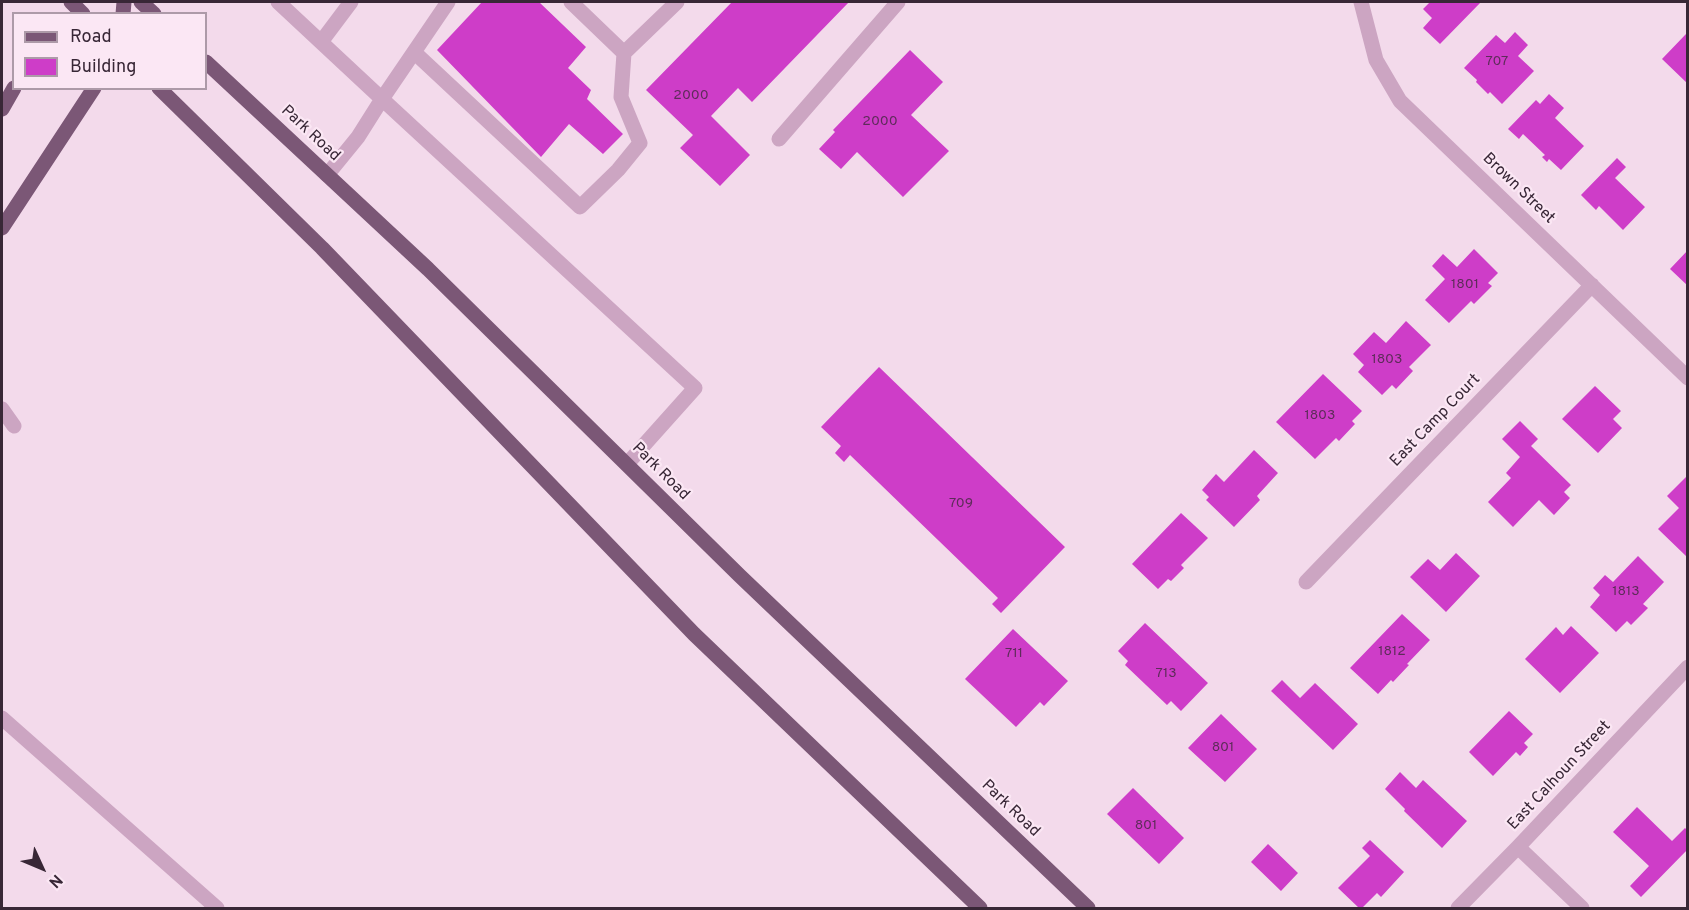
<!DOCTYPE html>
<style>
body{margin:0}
#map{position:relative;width:1689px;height:910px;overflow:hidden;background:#f3daeb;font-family:Overpass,sans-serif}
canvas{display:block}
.frame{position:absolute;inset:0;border:3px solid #382736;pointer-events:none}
.legend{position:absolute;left:12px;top:12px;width:195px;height:78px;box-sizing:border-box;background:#fbe7f4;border:2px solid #ad9aa8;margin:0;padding:8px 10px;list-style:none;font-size:18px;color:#382736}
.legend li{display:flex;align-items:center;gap:12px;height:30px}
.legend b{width:30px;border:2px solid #ad9aa8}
.north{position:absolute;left:12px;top:838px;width:60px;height:60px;-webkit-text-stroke:4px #fbe7f4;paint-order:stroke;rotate:134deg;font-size:16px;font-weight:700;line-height:24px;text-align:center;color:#382736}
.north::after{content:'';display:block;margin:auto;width:21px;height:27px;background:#382736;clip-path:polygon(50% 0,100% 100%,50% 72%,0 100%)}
</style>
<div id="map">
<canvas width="1689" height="910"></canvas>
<div class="frame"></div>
<ul class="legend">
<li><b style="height:8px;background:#7b5776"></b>Road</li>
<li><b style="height:16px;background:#ce3dc8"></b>Building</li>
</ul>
<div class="north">N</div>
</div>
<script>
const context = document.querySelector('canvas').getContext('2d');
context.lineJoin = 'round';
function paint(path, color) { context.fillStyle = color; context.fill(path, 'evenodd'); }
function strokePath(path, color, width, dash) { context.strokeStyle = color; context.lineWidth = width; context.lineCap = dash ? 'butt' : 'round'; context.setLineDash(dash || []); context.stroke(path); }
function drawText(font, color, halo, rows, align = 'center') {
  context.font = font + ' Overpass,sans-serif'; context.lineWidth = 4.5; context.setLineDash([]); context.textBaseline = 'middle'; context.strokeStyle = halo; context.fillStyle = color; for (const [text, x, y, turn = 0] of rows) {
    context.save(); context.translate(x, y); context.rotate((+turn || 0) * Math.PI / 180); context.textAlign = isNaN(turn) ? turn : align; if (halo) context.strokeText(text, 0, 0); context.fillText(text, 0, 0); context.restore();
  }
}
paint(new Path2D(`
 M 482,2 L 539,2 L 586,47 L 568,68 L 591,90 L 587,99 L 623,134 L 603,154 L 569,124 L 541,157 L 437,50 Z
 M 732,2 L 849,2 L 752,102 L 738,88 L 711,116 L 750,155 L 720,186 L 680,148 L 693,135 L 646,90 Z
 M 1430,2 L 1481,2 L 1440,44 L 1423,28 L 1432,18 L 1423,9 Z
 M 1515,32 L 1528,45 L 1518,56 L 1534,71 L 1502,104 L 1490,92 L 1488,94 L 1476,82 L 1477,80 L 1464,68 L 1496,35 L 1505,43 Z
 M 1686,34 L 1688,35 L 1688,84 L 1662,59 Z
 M 910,50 L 943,82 L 911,115 L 949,151 L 903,197 L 857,152 L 841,169 L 819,149 L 835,132 L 833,130 Z
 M 1549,94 L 1564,108 L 1555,118 L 1584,146 L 1561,170 L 1549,159 L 1547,162 L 1542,157 L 1545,155 L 1523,134 L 1519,139 L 1508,129 L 1536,100 L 1540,104 Z
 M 1617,158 L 1626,167 L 1615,178 L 1645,207 L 1623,230 L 1599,206 L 1596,210 L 1581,195 Z
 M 1474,249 L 1498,273 L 1488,283 L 1492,286 L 1474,304 L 1471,301 L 1449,323 L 1425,300 L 1445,279 L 1432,266 L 1443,254 L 1457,267 Z
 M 1688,250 L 1688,286 L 1670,269 Z
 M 1406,321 L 1431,345 L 1409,367 L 1413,371 L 1396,389 L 1392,385 L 1382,395 L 1358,372 L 1364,365 L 1353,354 L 1374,332 L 1386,343 Z
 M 879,367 L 1065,547 L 1001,613 L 992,604 L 998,598 L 850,455 L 844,462 L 835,453 L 841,446 L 821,427 Z
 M 1323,374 L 1362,411 L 1352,421 L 1355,424 L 1339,441 L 1336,438 L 1315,459 L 1276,422 Z
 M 1595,386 L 1621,411 L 1613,419 L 1622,428 L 1598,453 L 1562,419 Z
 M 1520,421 L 1538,439 L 1531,446 L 1571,485 L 1564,492 L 1570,498 L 1554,515 L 1539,500 L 1513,527 L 1488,502 L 1511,478 L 1506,473 L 1520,457 L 1502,439 Z
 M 1254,450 L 1278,473 L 1257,496 L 1260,500 L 1234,527 L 1206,500 L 1209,497 L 1202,490 L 1216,474 L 1224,482 Z
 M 1688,475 L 1688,555 L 1686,556 L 1658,529 L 1679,508 L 1667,496 Z
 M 1181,513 L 1208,538 L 1181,565 L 1184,568 L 1171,581 L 1168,579 L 1158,589 L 1132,564 Z
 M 1456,553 L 1480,576 L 1446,612 L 1410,577 L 1428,559 L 1440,570 Z
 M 1638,556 L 1664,582 L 1643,604 L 1648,608 L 1631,625 L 1627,621 L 1616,632 L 1590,607 L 1600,595 L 1593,588 L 1605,575 L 1613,582 Z
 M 1402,614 L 1430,640 L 1407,664 L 1409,665 L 1393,682 L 1391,680 L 1378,694 L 1350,668 Z
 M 1145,623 L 1208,683 L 1181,711 L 1171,701 L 1167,705 L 1125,665 L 1128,661 L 1118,651 Z
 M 1571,626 L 1599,653 L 1560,693 L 1525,659 L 1556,627 L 1563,635 Z
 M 1013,629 L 1068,681 L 1044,706 L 1040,702 L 1016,727 L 965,679 Z
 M 1282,680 L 1300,698 L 1315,683 L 1358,724 L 1333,750 L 1271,691 Z
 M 1509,711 L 1533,734 L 1524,743 L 1528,747 L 1520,756 L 1516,752 L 1493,776 L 1469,752 Z
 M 1221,714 L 1257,749 L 1225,782 L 1188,748 Z
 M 1400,772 L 1416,788 L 1423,780 L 1467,821 L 1442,848 L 1404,811 L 1405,809 L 1385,789 Z
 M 1133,788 L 1184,838 L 1159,864 L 1107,814 Z
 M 1637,807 L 1672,841 L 1685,828 L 1688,831 L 1688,849 L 1641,897 L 1630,886 L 1649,866 L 1613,832 Z
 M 1370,840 L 1404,872 L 1381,897 L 1377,893 L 1362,908 L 1359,908 L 1338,888 L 1370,856 L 1362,848 Z
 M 1268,844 L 1298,873 L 1281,891 L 1251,862 Z`), '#ce3dc8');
strokePath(new Path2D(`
 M 278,2 L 382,99 L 358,137 L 327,175
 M 448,2 L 382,99 L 695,388 L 627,464
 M 571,2 L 624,53 L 677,2
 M 1361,2 L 1376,60 L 1400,101 L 1688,378
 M 321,42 L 351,2
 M 414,52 L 580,207 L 618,170 L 640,143 L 621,97 L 624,53
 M 779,139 L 898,2
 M 2,409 L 14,426
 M 1306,582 L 1592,285
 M 2,718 L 217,908
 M 1518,847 L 1582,908
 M 1458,908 L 1518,847 L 1688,667`), '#cca5c2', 15);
strokePath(new Path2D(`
 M 71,2 L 83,14
 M 141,2 L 154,14
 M 123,14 L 124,2
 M 206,62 L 428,269 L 740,576 L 1088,908
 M 159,88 L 322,248 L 694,634 L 980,908
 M 2,109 L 14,88
 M 2,228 L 94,88`), '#7b5776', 15);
drawText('14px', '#5e2c5a', null, [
 ["707",1497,62],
 ["2000",691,96],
 ["2000",880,122],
 ["1801",1465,285],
 ["1803",1387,360],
 ["1803",1320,416],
 ["709",961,504],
 ["1813",1626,592],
 ["1812",1392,652],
 ["711",1014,654],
 ["713",1166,674],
 ["801",1223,748],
 ["801",1146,826]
]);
drawText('16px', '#382736', '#fbe7f4', [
 ["Park Road",310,134,43],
 ["Brown Street",1518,189,44],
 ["East Camp Court",1436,421,-46],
 ["Park Road",660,472,45],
 ["East Calhoun Street",1560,776,-47],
 ["Park Road",1010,809,44]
]);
</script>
